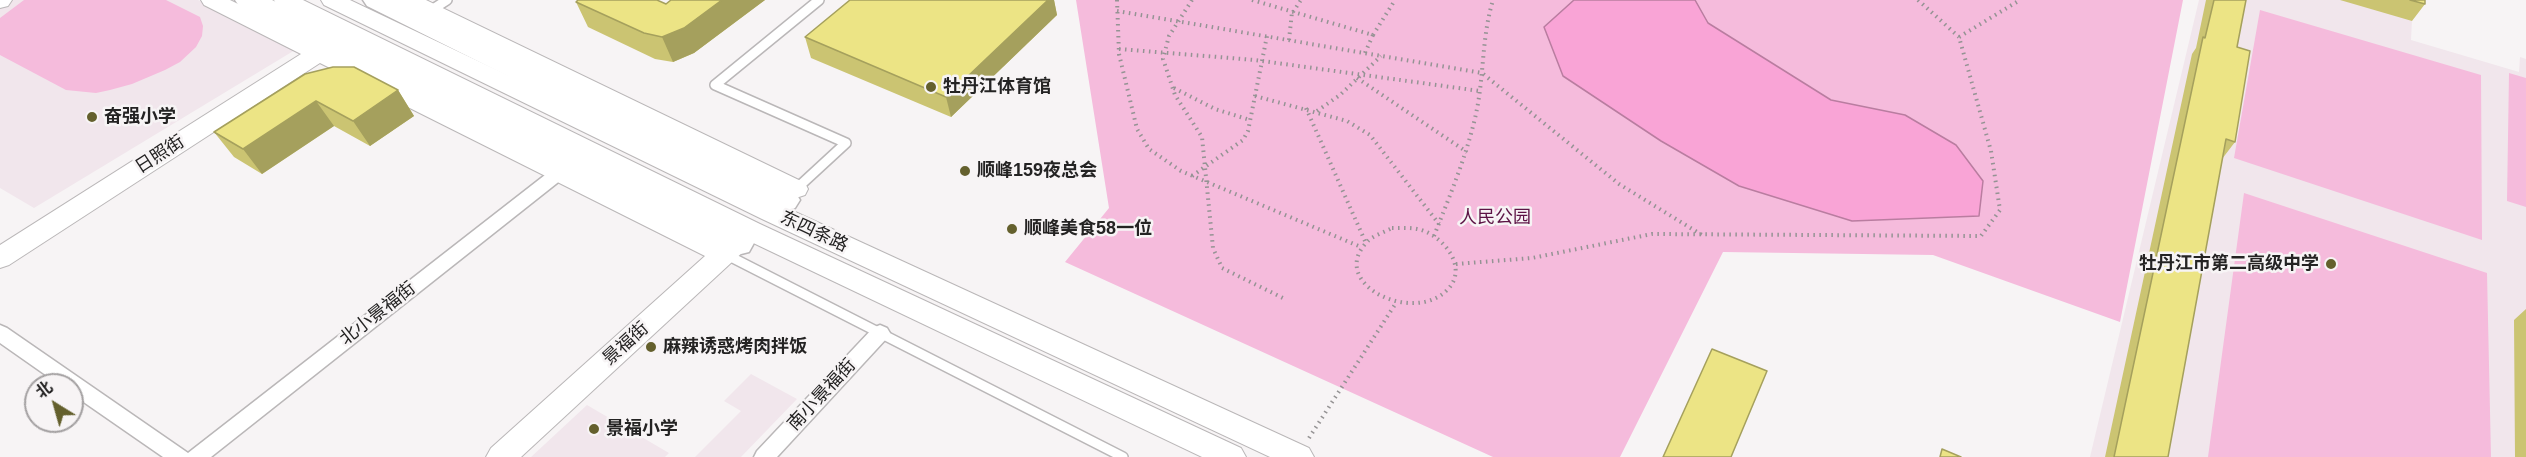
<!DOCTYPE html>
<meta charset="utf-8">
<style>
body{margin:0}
#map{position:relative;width:2526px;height:457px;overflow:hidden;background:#f7f4f5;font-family:Helvetica,"Noto Sans SC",sans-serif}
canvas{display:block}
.north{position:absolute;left:24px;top:373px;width:60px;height:60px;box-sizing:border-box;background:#f7f4f5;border:2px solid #a3a0a1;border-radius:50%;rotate:323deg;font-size:16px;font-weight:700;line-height:24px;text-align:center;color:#242323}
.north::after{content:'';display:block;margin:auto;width:21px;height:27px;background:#64602d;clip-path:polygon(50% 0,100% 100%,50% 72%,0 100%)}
</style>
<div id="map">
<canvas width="2526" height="457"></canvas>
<div class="north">北</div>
</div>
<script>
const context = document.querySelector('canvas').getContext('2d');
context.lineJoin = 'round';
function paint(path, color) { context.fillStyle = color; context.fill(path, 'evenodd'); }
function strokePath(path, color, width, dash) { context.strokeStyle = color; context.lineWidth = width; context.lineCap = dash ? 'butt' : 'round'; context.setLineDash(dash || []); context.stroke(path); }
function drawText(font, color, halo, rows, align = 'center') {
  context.font = font + ' Helvetica,"Noto Sans SC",sans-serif'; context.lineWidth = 5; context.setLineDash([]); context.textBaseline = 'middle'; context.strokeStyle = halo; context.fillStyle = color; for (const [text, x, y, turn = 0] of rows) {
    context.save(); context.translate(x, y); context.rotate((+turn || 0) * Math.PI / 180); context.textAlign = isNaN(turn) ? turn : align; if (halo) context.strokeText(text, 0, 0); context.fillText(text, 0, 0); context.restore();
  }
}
paint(new Path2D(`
 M 10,0 L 198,0 L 300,47 L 34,208 L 0,188 L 0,5 Z
 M 2199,0 L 2413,0 L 2411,40 L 2519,72 L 2520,57 L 2526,59 L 2526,457 L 2090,457 Z
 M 751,374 L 797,399 L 741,457 L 695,457 L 741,411 L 724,401 Z
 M 587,405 L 669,453 L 665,457 L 531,457 Z`), '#f1e6ec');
paint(new Path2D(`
 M 24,0 L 166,0 L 200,17 L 203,26 L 202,36 L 196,47 L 180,62 L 165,70 L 132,84 L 110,90 L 96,93 L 66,90 L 0,55 L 0,18 Z
 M 1076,0 L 2183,0 L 2120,322 L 1933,255 L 1723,252 L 1620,457 L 1493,457 L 1065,262 L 1109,208 Z
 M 2260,10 L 2481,75 L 2482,240 L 2234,158 Z
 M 2509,73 L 2526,78 L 2526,207 L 2507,201 Z
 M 2244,193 L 2487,273 L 2491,457 L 2208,457 Z`), '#f5bbdc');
const water = new Path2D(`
 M 1574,0 L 1695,0 L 1708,23 L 1831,100 L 1905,115 L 1956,145 L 1983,181 L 1979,216 L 1852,221 L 1739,186 L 1661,141 L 1563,76 L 1544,27 Z`);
paint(water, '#f9a4d6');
strokePath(water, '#b97da0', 1.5);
const lane = new Path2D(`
 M 430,11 L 447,0
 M 795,190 L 846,143 L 715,85 L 819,0
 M 727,255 L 1123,457`);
const street = new Path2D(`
 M 560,166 L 566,168 L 569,172 L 566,176 L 211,457 L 163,457 L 72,394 L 72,385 L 60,385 L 0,343 L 0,325 L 7,328 L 188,453 L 554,168 Z
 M 880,325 L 887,328 L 890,333 L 887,338 L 777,457 L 754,457 L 757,451 L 873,328 Z`);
const secondary = new Path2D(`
 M 0,0 L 12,0 L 8,6 L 0,8 Z
 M 201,0 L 230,0 L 721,241 L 734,234 L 277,5 L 274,0 L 303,0 L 760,224 L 1241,448 L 1246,457 L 1202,457 L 747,240 L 749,243 L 745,250 L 521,457 L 486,457 L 491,448 L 705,256 L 320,63 L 9,265 L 0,268 L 0,245 L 301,54 L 204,5 Z
 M 321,0 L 350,0 L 780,205 L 1309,448 L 1314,457 L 1270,457 L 762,219 L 324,5 Z
 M 397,0 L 426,0 L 805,183 L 808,189 L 805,195 L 796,198 L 787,195 L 400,5 Z`);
const highway = new Path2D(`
 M 235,0 L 272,0 L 749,234 L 754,243 L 749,252 L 737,255 L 725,252 L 239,6 Z
 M 363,0 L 400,0 L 795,192 L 800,200 L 795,208 L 784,212 L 773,208 L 367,6 Z`);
strokePath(lane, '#bab7b8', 12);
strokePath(street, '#bab7b8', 3);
strokePath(secondary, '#bab7b8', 2);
strokePath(highway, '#bab7b8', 3);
strokePath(new Path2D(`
 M 1117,0 L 1119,54 L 1137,129 L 1149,149 L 1181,171 L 1361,247
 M 1192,0 L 1169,36 L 1163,59 L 1175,95 L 1202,137 L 1213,248 L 1222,268 L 1283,298
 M 1252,0 L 1373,35 L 1395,0
 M 1918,0 L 1959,37
 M 1117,11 L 1482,73 L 1619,184 L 1702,235
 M 1293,12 L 1301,0
 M 1289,40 L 1292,12
 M 1119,49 L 1255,60 L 1480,91
 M 1365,53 L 1373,35
 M 1357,78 L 1467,152
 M 1174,88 L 1215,109 L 1250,120
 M 1255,96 L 1347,121 L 1370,135 L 1439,224
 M 1306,108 L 1365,241
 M 1317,111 L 1340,95 L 1381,56
 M 1192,176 L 1243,140 L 1248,131 L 1267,36
 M 1392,228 C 1403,228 1414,227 1424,231 C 1445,239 1467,267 1449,288 C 1415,327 1325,283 1368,241 C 1374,235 1385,232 1392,228 Z
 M 1434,236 C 1450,195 1468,153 1477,109 C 1484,73 1482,36 1493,0
 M 1456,264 L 1532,258 L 1652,234 L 1981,236 L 2000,210 L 1991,151 L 1959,37 L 2020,0
 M 1309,438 L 1396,303`), '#959394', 4, [1.5, 4.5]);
strokePath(lane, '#fff', 9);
paint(street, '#fff');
paint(secondary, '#fff');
paint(highway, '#fff');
paint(new Path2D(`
 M 671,0 L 765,0 L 694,53 L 673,62 L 655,59 L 588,27 L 576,2 L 666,4 Z
 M 850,0 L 1054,0 L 1057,15 L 951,117 L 811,58 L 805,37 Z
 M 2206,0 L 2246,0 L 2237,47 L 2235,142 L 2222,159 L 2168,457 L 2105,457 L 2192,54 L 2196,48 Z
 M 2340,0 L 2425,0 L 2425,4 L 2412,21 Z
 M 305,74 L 398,90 L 414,116 L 370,146 L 334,126 L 262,174 L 234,157 L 214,132 Z
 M 2526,309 L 2526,457 L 2515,457 L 2514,320 Z`), '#cbc472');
paint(new Path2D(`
 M 722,0 L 765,0 L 694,53 L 673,62 L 662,37 Z
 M 1048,0 L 1054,0 L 1057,15 L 951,117 L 946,97 Z
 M 398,90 L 414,116 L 370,146 L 353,121 Z
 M 316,101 L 334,126 L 262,174 L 243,149 Z`), '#a5a05d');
const building = new Path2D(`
 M 578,0 L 657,0 L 666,4 L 671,0 L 722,0 L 684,28 L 662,37 L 644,33 L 576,2 Z
 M 850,0 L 1048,0 L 946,97 L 805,37 Z
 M 2214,0 L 2246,0 L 2237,47 L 2250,51 L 2235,142 L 2226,139 L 2168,457 L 2114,457 L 2203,37 L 2205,38 Z
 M 2410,0 L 2425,0 L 2425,4 Z
 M 333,67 L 354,67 L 398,90 L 353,121 L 316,101 L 243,149 L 214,132 L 305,74 Z
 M 1712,349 L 1767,371 L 1731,457 L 1663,457 Z
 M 1942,449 L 1961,457 L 1940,457 Z`);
paint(building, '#ece485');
strokePath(building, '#a5a05d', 1.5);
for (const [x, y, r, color] of [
 [931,87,6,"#64602d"],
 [92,117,6,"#64602d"],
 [965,171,6,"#64602d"],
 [1012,229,6,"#64602d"],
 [2331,264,6,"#64602d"],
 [651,347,6,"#64602d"],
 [594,429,6,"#64602d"]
]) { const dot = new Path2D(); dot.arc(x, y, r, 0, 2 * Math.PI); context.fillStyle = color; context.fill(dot); strokePath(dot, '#f7f4f5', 2); }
drawText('bold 18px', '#242323', '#f7f4f5', [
 ["牡丹江体育馆",943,87],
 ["奋强小学",104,117],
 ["顺峰159夜总会",977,171],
 ["顺峰美食58一位",1024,229],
 ["牡丹江市第二高级中学",2319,264,"right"],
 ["麻辣诱惑烤肉拌饭",663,347],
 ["景福小学",606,429]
], 'left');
drawText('18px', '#242323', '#f7f4f5', [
 ["日照街",160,155,-33],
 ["东四条路",814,232,25],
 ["北小景福街",378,314,-38],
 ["景福街",626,344,-42],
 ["南小景福街",822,395,-47]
]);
drawText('18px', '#5c1345', '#f7f4f5', [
 ["人民公园",1495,218]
]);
</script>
